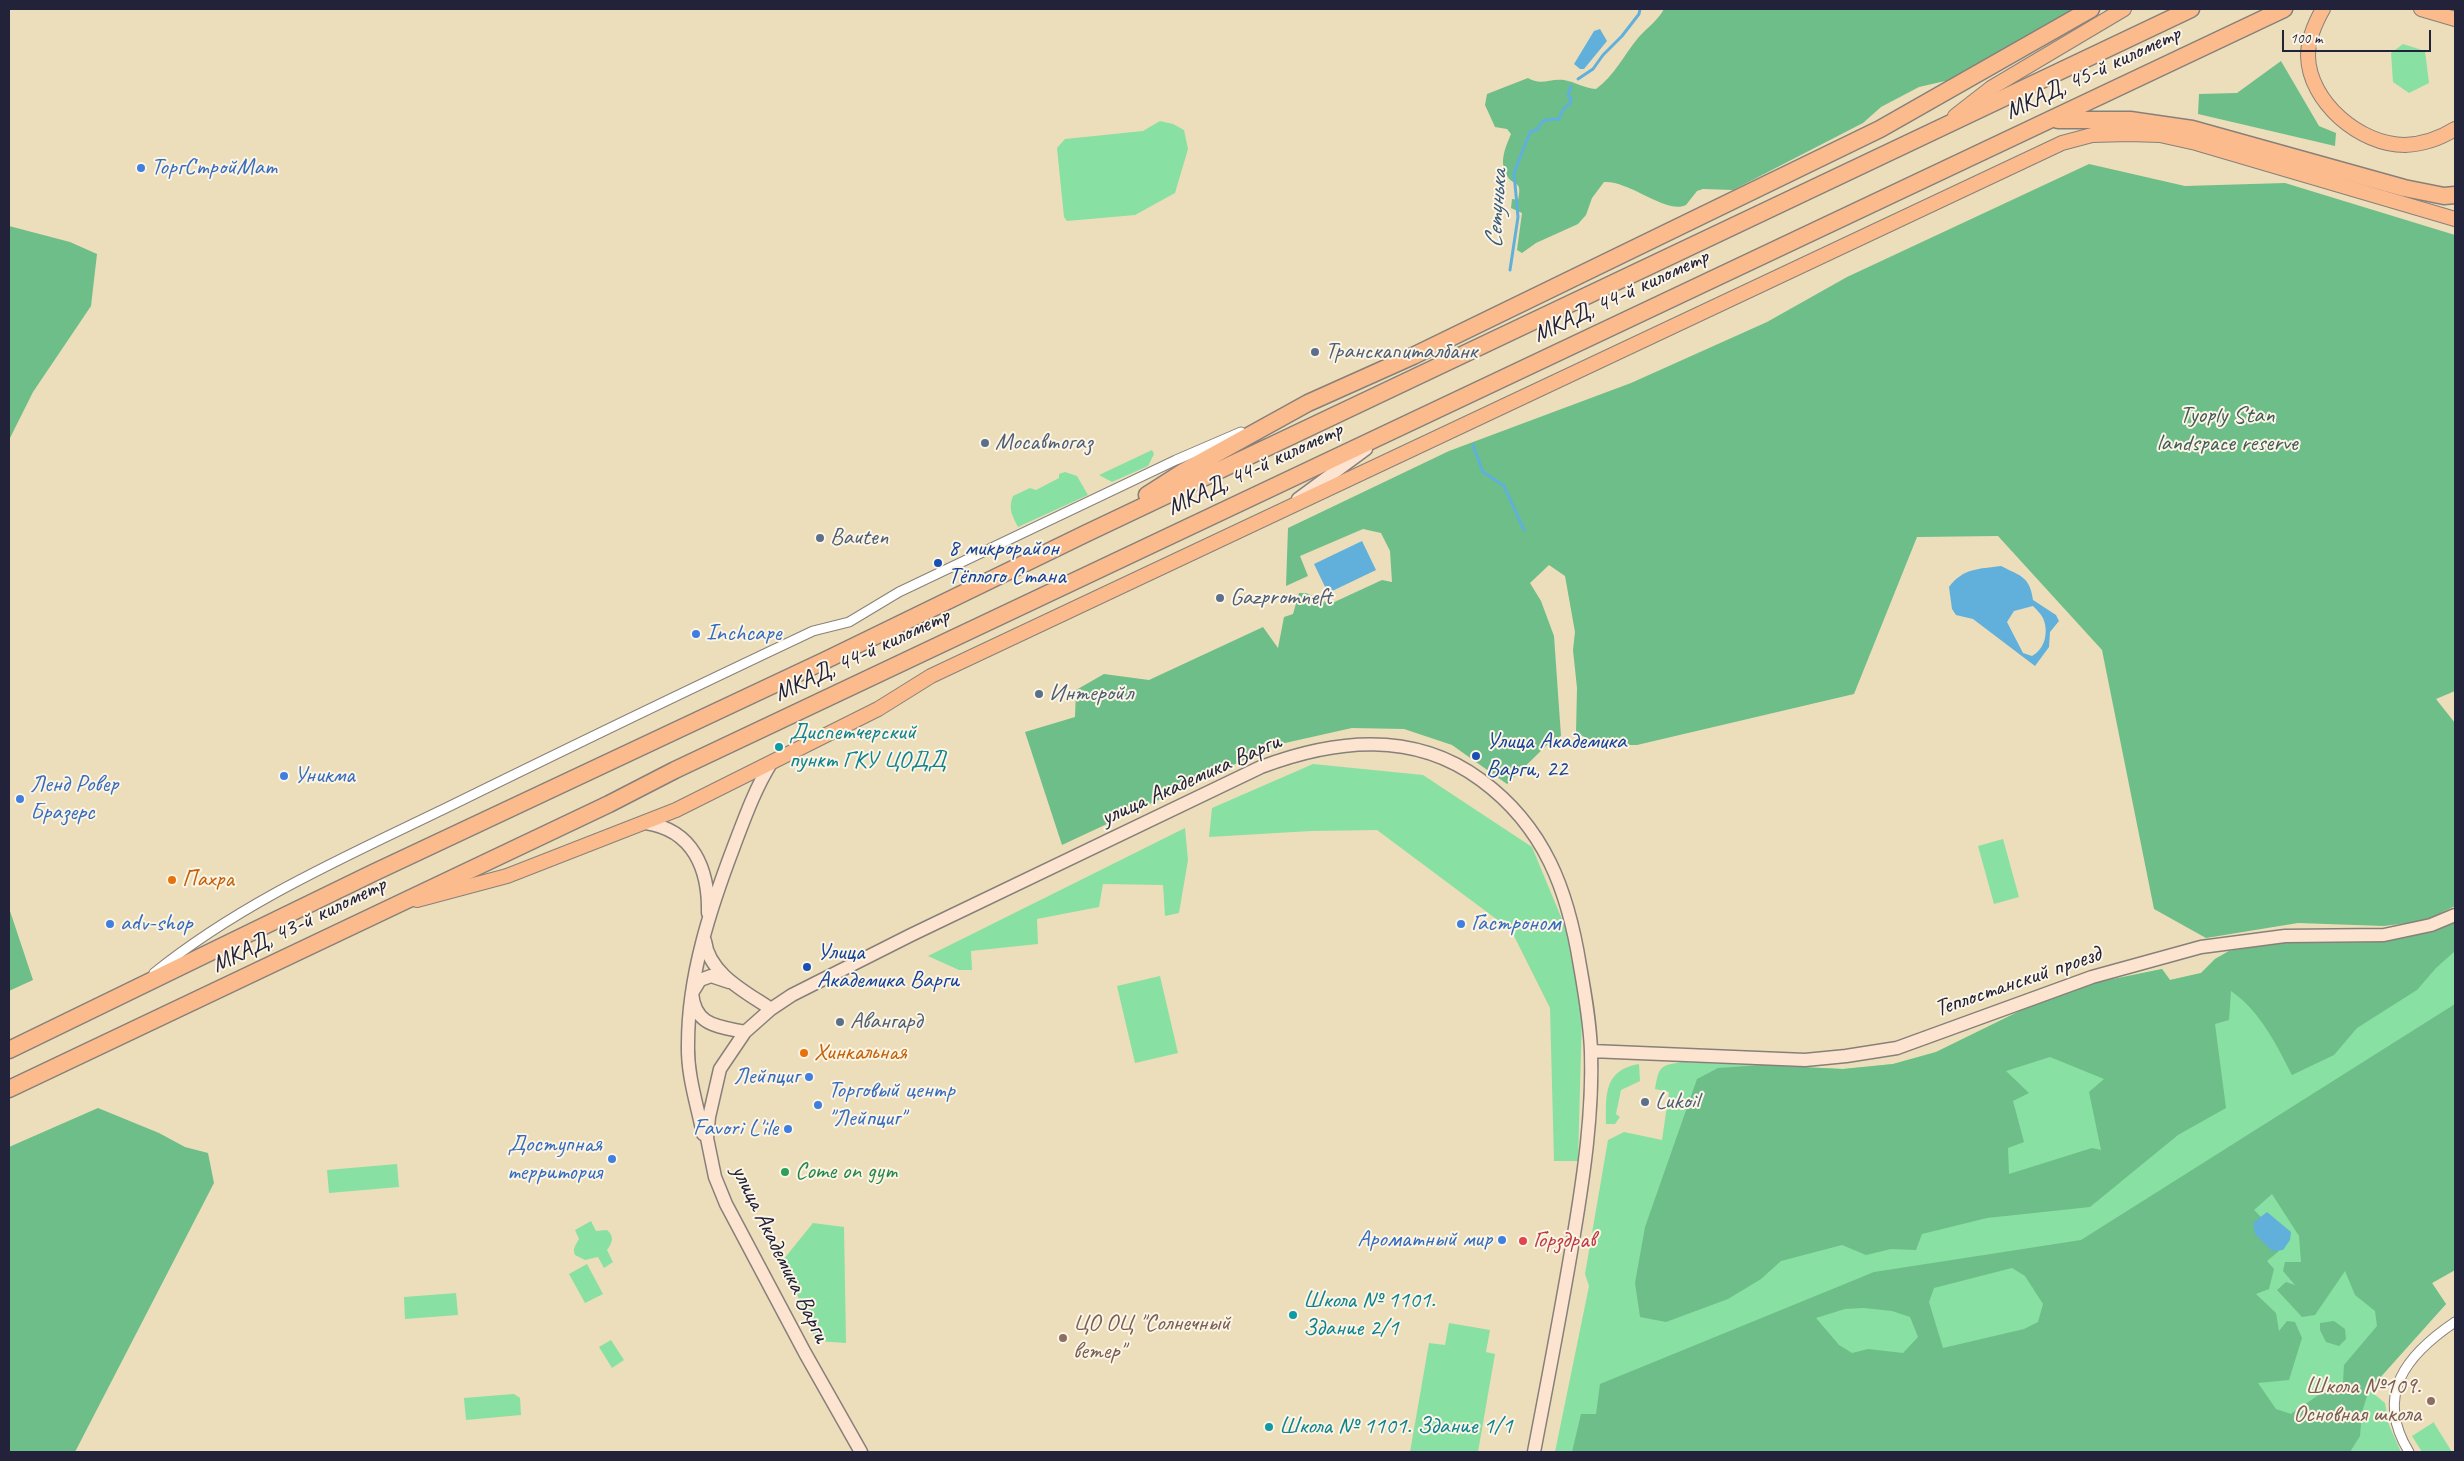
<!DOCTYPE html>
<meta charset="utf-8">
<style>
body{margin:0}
#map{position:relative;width:2464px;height:1461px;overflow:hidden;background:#ecdeba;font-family:Caveat,sans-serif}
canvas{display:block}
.frame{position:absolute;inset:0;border:10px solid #22223b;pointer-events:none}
.scale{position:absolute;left:2282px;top:30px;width:149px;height:22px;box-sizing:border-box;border:2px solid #22223b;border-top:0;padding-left:6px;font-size:15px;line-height:18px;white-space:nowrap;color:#22223b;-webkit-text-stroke:4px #fcf5e5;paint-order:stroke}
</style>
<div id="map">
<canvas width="2464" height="1461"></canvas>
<div class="frame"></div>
<div class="scale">100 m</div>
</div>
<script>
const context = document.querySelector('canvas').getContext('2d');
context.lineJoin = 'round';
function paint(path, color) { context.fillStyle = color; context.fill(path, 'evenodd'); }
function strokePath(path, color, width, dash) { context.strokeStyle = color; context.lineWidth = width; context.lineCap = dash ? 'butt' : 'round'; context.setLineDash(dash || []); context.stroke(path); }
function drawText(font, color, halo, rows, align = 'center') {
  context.font = font + ' Caveat,sans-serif'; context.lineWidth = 4; context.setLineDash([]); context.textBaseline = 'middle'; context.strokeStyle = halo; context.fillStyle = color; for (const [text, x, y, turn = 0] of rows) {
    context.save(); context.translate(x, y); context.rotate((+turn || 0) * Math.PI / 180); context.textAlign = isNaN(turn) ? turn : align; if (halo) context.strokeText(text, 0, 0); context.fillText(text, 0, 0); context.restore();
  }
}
paint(new Path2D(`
 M 2403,44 L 2425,51 L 2429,83 L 2409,93 L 2393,82 L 2391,53 Z
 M 1160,121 L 1173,124 L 1184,130 L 1188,149 L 1175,193 L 1135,215 L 1067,221 L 1064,217 L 1057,148 L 1065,139 L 1143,131 Z
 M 1152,450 L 1154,454 L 1148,466 L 1112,482 L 1099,475 Z
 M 1065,472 L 1077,476 L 1088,495 L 1018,527 C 1012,515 1008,509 1013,496 L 1030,488 L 1036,490 L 1059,478 L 1059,474 Z
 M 1313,764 L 1423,775 L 1532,847 L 1566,929 L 1582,1016 L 1578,1161 L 1554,1161 L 1550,1008 L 1511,930 L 1377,830 L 1311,831 L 1209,837 L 1212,808 Z
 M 1185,828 L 1188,860 L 1179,913 L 1165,916 L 1163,885 L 1103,884 L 1099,907 L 1037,919 L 1038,944 L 971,951 L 972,970 L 959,970 L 928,956 Z
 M 2003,839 L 2019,897 L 1994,904 L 1978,846 Z
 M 2455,921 L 2455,1270 L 2432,1283 L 2446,1304 L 2369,1390 L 2385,1403 L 2389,1425 L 2401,1452 L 1555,1452 L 1589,1286 L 1585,1274 L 1608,1140 L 1624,1132 L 1662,1140 L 1669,1092 L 1655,1089 C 1659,1067 1659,1066 1681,1062 L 1843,1069 L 1893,1064 L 1936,1052 L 2032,1005 L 2121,978 L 2162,969 L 2170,980 L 2201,973 L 2215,959 L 2229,951 L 2320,939 L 2363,942 L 2411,934 Z
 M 1160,976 L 1178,1053 L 1135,1063 L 1117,986 Z
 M 1639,1064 L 1640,1081 L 1621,1090 L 1616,1114 L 1620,1117 L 1615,1124 L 1606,1124 C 1606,1096 1603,1070 1639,1064 Z
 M 397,1164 L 399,1187 L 329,1193 L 327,1170 Z
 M 591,1221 L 596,1231 L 607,1230 C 615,1237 612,1243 607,1250 L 613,1262 L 604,1268 L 598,1257 L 585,1260 L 575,1255 C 572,1248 576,1245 579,1239 L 575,1230 Z
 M 813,1223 L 844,1227 L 846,1343 L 816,1341 L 783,1260 Z
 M 587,1264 L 603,1294 L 585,1303 L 569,1274 Z
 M 456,1293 L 458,1315 L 405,1319 L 404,1297 Z
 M 1449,1323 L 1490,1330 L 1486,1352 L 1495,1354 L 1478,1452 L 1410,1452 L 1429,1343 L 1445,1345 Z
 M 611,1340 L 624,1360 L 612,1368 L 599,1347 Z
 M 514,1394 L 520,1398 L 521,1415 L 466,1420 L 464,1398 Z
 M 2434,1422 L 2434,1423 L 2452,1452 L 2422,1452 L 2412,1436 Z`), '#89e0a3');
paint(new Path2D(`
 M 1664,9 L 2075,9 L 1954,79 L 1919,87 L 1881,107 L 1863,123 L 1733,190 L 1703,189 L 1697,191 L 1686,205 C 1667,215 1629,180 1604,182 L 1592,198 L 1586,215 L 1578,224 L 1536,243 L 1522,253 L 1517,250 L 1522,213 L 1511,208 L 1512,199 L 1518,200 C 1523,178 1513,188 1506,174 C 1499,161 1506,146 1511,134 L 1507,129 L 1495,127 L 1485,105 L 1487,94 L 1528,78 C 1541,86 1550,78 1564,80 C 1575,82 1584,88 1596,89 C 1614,76 1624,55 1638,38 C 1646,29 1659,19 1664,9 Z
 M 2281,61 L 2319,126 L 2336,133 L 2335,146 L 2198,114 L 2199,94 L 2237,93 Z
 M 2089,164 L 2185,186 L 2285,183 L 2455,235 L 2455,691 L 2436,699 L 2455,723 L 2455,906 L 2425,921 L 2384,926 L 2298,923 L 2206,938 L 2154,909 L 2102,650 L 1998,536 L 1917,537 L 1854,694 L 1637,745 L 1602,745 L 1576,733 L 1577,688 L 1573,650 L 1575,632 L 1565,576 L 1549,565 L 1530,583 L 1541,601 L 1554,636 L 1561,736 L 1550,742 L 1507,784 L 1452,745 L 1404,729 L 1352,728 L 1276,745 L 1062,845 L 1025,732 L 1075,717 L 1076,690 L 1104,674 L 1149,680 L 1263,627 L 1278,648 L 1284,617 L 1293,614 L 1299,593 L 1306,593 L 1330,604 L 1382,580 L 1392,582 L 1390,551 L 1381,533 L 1363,529 L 1300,556 L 1308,576 L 1286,586 L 1288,528 L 1449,451 L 1631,383 L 1767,322 L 1847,277 Z
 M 9,226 L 70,242 L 97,254 L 91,306 L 33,392 L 9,440 Z
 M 9,908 L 33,980 L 9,991 Z
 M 2455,921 L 2455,951 L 2436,968 L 2417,990 L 2357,1028 L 2334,1055 L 2292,1075 C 2276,1044 2260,1011 2231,991 L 2229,1020 L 2215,1024 L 2226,1108 L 2178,1135 L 2090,1207 L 1987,1218 L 1922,1234 L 1916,1250 L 1891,1249 L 1866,1255 L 1842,1245 L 1781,1261 L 1761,1279 L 1728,1299 L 1666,1322 L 1640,1317 L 1635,1283 L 1645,1227 L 1697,1079 L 1718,1068 L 1762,1065 L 1843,1069 L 1893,1064 L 1936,1052 L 2032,1005 L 2078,986 L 2162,969 L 2170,980 L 2201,973 L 2215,959 L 2229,951 L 2288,940 L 2320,939 L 2363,942 L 2411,934 ZM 2050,1057 L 2104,1079 L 2089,1092 L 2101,1150 L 2092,1148 L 2009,1174 L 2008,1148 L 2024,1142 L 2013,1101 L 2029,1093 L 2006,1071 Z
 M 2455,1004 L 2455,1270 L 2432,1283 L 2446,1304 L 2369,1390 L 2362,1412 L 2360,1436 L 2350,1452 L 1572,1452 L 1581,1414 L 1596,1414 L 1600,1384 L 1874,1272 L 2081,1240 ZM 2272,1194 L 2299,1236 L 2301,1262 L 2285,1262 L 2283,1271 L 2295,1285 L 2286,1282 L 2277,1290 L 2302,1317 L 2315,1315 L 2345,1271 L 2355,1295 L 2375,1311 L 2377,1326 L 2344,1365 L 2343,1382 L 2330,1387 L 2291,1414 L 2276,1409 L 2258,1383 L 2289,1380 L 2302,1338 L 2295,1322 L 2287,1321 L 2279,1331 L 2276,1313 L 2256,1294 L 2269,1289 L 2274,1269 L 2267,1261 L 2279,1251 L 2280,1236 L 2254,1210 ZM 2012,1268 L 2025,1276 L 2043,1304 L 2038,1322 L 2024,1329 L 1943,1348 L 1929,1302 L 1934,1288 ZM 1864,1308 L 1892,1311 L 1910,1317 L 1918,1337 L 1903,1353 L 1868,1349 L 1852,1353 L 1839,1345 L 1816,1318 L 1845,1309 Z
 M 98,1108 L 159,1133 L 185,1147 L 208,1153 L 214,1183 L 75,1452 L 9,1452 L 9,1147 Z
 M 2334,1321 L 2345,1329 L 2346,1339 L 2339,1346 L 2326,1342 L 2320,1330 L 2320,1323 Z`), '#6ebe89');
paint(new Path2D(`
 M 1600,29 L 1607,41 L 1584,69 L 1580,69 L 1574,64 L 1594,31 Z
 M 1362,541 L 1376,570 L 1328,593 L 1314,564 Z
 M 2001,566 C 2021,576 2030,577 2033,600 L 2056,615 L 2059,621 L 2050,632 L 2049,647 L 2035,666 L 1973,619 L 1956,615 L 1952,609 L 1949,587 C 1963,568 1979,569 2001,566 ZM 2033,606 C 2036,609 2041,614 2043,618 C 2049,632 2045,649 2032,656 L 2023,653 L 2007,622 L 2014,611 Z
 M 2267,1212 L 2291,1232 L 2290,1240 L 2283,1250 L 2272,1251 L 2255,1234 L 2253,1223 Z`), '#60b0db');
strokePath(new Path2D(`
 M 1578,79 L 1593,69 L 1603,55 L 1622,36 L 1639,14 L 1640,9
 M 1510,270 L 1518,217 L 1514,173 L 1530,132 L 1538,129 C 1543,117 1548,120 1559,119 L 1564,108 L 1570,104 L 1571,98 L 1568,96 L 1571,86
 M 1473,445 L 1483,472 L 1504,486 L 1524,530`), '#60b0db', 3);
const street = new Path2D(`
 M 154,973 C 242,902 345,857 446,808 C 568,748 690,689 813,631 L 849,622 L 899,592 L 1176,460 L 1241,432
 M 2409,1452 C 2374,1395 2406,1355 2455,1322`);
const secondary = new Path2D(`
 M 1298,499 L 1366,449
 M 646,823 C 693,830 709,869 708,913
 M 705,941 C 709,974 746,992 771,1009
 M 729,982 L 711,976 L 700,980 L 692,993 C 695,1026 717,1026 745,1032
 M 1591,1051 L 1805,1060 L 1846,1056 L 1897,1048 L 2092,977 L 2201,947 L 2285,936 L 2384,935 L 2431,925 L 2455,915
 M 703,1134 C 697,1104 687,1075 688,1044 C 688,976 710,909 734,846 C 745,817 755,789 771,763
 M 861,1452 L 805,1353 L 726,1204 L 715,1177 L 707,1138 L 709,1117 L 720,1069 L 745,1032 L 771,1009 L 792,995 L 911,935 L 1261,767 C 1335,739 1414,730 1481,780 C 1545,827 1568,891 1580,966 C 1585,994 1590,1022 1591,1051 C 1593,1112 1584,1174 1574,1234 C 1562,1307 1548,1379 1534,1452`);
const primary = new Path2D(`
 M 2323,9 C 2315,23 2308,39 2308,56 C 2309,102 2360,145 2405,145 C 2424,144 2439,139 2455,129
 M 2421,9 L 2455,19
 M 1955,116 L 1991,88 L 2124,9
 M 417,900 L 507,876 L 676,810 L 878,709 L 931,676 L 2062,143 L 2092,135 L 2129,134 L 2160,135 L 2196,143 L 2455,219`);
const highway = new Path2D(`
 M 2058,120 L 2130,120 L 2192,129 L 2404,188 L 2444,196 L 2455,195
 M 1147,495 L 1183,472 L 1308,403 L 1413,356 L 1880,129 L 2091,9
 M 9,1050 L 373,873 L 826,660 L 1087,533 L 2191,9
 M 9,1089 L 609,804 L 675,770 L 2284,9`);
strokePath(street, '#87807a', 11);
strokePath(secondary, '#87807a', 15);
strokePath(primary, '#87807a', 16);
strokePath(highway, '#87807a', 19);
strokePath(street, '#fff', 9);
strokePath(secondary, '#fde4d1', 12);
strokePath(primary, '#fbbb8d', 14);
strokePath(highway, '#fbbb8d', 16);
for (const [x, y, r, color] of [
 [141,168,5,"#3f7fe0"],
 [1315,352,5,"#5c6f8a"],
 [985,443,5,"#5c6f8a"],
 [820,538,5,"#5c6f8a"],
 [938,563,5,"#1a4fb4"],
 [1220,598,5,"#5c6f8a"],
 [696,634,5,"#3f7fe0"],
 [1039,694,5,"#5c6f8a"],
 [779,747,5,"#0f9aa8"],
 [1476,756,5,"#1a4fb4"],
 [284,776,5,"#3f7fe0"],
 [20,799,5,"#3f7fe0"],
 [172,880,5,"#e8710a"],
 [110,924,5,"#3f7fe0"],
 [1461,924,5,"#3f7fe0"],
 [807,967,5,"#1a4fb4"],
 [840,1022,5,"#5c6f8a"],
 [804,1053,5,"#e8710a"],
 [809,1077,5,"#3f7fe0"],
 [1645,1102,5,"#5c6f8a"],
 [818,1105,5,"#3f7fe0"],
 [788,1129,5,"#3f7fe0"],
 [612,1159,5,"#3f7fe0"],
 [785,1172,5,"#2e9e5b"],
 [1502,1240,5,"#3f7fe0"],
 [1523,1241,5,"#e0444e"],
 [1293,1315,5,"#0f9aa8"],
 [1063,1338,5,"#8d6e63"],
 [2431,1401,5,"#8d6e63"],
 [1269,1427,5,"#0f9aa8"]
]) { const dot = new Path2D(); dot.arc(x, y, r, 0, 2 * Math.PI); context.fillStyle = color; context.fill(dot); strokePath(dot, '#fcf5e5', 2); }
drawText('24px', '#22223b', '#fcf5e5', [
 ["МКАД, 45-й километр",2093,73,-25],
 ["МКАД, 44-й километр",1621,296,-25],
 ["МКАД, 44-й километр",1255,469,-25],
 ["МКАД, 44-й километр",862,655,-25],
 ["улица Академика Варги",1191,780,-24],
 ["МКАД, 43-й километр",299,925,-26],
 ["Теплостанский проезд",2018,982,-19],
 ["улица Академика Варги",780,1254,64]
]);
drawText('24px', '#366cbe', '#fcf5e5', [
 ["ТоргСтройМат",151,168],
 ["Inchcape",706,634],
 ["Уникма",294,776],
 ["Ленд Ровер",30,785],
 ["Бразерс",30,813],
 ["adv-shop",120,924],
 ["Гастроном",1471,924],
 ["Лейпциг",799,1077,"right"],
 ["Торговый центр",828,1091],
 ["\"Лейпциг\"",828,1119],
 ["Favori L'ile",778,1129,"right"],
 ["Доступная",602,1145,"right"],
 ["территория",602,1173,"right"],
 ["Ароматный мир",1492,1240,"right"]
], 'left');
drawText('24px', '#4e5e75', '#fcf5e5', [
 ["Транскапиталбанк",1325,352],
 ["Мосавтогаз",995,443],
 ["Bauten",830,538],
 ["Gazpromneft",1230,598],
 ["Интеройл",1049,694],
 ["Авангард",850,1022],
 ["Lukoil",1655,1102]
], 'left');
drawText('24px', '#415b5a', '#fcf5e5', [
 ["Tyoply Stan",2227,416],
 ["landspace reserve",2227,444]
]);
drawText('24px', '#164399', '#fcf5e5', [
 ["8 микрорайон",948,549],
 ["Тёплого Стана",948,577],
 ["Улица Академика",1486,742],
 ["Варги, 22",1486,770],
 ["Улица",817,953],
 ["Академика Варги",817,981]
], 'left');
drawText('24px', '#0d838f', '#fcf5e5', [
 ["Диспетчерский",789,733],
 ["пункт ГКУ ЦОДД",789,761],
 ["Школа № 1101.",1303,1301],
 ["Здание 2/1",1303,1329],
 ["Школа № 1101. Здание 1/1",1279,1427]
], 'left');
drawText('24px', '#c56008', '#fcf5e5', [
 ["Пахра",182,880],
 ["Хинкальная",814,1053]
], 'left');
drawText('24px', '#27864d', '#fcf5e5', [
 ["Come on gym",795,1172]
], 'left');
drawText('24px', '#be3a42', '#fcf5e5', [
 ["Горздрав",1533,1241]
], 'left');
drawText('24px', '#785e54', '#fcf5e5', [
 ["ЦО ОЦ \"Солнечный",1073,1324],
 ["ветер\"",1073,1352],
 ["Школа №109.",2421,1387,"right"],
 ["Основная школа",2421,1415,"right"]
], 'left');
drawText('italic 25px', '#3b5b7b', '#fcf5e5', [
 ["Сетунька",1497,209,-86]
]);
</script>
